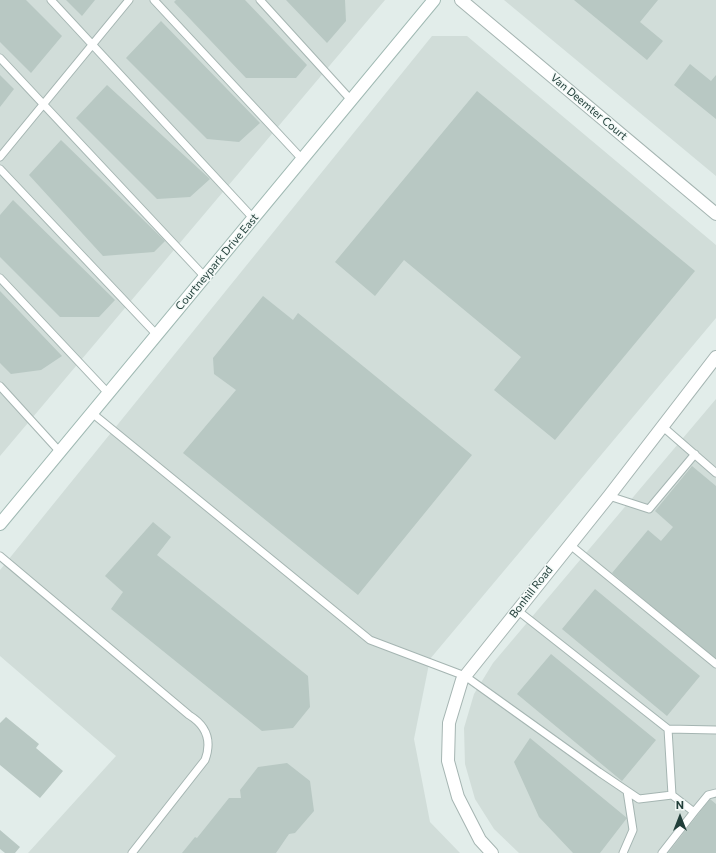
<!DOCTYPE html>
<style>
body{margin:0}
#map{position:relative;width:716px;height:853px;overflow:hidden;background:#e2edea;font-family:Commissioner,sans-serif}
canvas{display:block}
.north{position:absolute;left:660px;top:797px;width:40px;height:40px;-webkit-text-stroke:3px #f3f9f7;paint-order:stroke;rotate:0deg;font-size:11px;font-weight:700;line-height:16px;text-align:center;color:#223f3a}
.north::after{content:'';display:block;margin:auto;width:14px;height:18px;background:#223f3a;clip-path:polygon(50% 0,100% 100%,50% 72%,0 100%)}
</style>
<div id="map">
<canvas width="716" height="853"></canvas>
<div class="north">N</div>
</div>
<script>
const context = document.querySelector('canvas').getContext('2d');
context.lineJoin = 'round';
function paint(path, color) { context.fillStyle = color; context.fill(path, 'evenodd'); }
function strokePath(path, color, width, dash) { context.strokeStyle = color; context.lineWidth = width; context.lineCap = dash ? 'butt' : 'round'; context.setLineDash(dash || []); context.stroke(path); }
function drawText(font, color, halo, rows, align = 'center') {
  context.font = font + ' Commissioner,sans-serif'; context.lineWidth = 3; context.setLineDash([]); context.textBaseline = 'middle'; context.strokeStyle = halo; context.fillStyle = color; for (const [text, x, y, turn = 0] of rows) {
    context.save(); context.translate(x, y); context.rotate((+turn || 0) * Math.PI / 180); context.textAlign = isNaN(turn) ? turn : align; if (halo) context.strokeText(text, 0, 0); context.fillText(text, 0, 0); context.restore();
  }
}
paint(new Path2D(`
 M 0,0 L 385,0 L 0,456 Z
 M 504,0 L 716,0 L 716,176 Z
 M 432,36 L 467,36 L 716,245 L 716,318 L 430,659 L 414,739 L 430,822 L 460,853 L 28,853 L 116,756 L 0,656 L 0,570 Z
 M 716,399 L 716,853 L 519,853 L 494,829 L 475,799 L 465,764 L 464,728 L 474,694 L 493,663 Z`), '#d1ddd9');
paint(new Path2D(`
 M 0,0 L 26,0 L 62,36 L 31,73 L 0,42 Z
 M 66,0 L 95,0 L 82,16 Z
 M 176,0 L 245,0 L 307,65 L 296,78 L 246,78 L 174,2 Z
 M 286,0 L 345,0 L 346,21 L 327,43 Z
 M 574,0 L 658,0 L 640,22 L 663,41 L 647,60 Z
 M 161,21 L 260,123 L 239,142 L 207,139 L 126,58 Z
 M 690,64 L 711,81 L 716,75 L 716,119 L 674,85 Z
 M 0,75 L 14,89 L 0,107 Z
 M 107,85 L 210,179 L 190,197 L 157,199 L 76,118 Z
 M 477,91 L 695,271 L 555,440 L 494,390 L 521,357 L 404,260 L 375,296 L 335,262 Z
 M 61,140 L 165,241 L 154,252 L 103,256 L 29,175 Z
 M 13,200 L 115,300 L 99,317 L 60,317 L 0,257 L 0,215 Z
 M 0,291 L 62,356 L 41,370 L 11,374 L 0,363 Z
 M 263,296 L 293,320 L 298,313 L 472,455 L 358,595 L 183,453 L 236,390 L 214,374 L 213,358 Z
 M 692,466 L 716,486 L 716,660 L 612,573 L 648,530 L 661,541 L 673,527 L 655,511 Z
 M 153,522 L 171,537 L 157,555 L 308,676 L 310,707 L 293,728 L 262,731 L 111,609 L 123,592 L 105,576 Z
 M 595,589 L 700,676 L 667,716 L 562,629 Z
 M 551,654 L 656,740 L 622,781 L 517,694 Z
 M 6,717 L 39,744 L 36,748 L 63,771 L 40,798 L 0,765 L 0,723 Z
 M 530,738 L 627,818 L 600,853 L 573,853 L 539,817 L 514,762 Z
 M 287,763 L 310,781 L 314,811 L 295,833 L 289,834 L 276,853 L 182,853 L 195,837 L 197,838 L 229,798 L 241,798 L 240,790 L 258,767 Z
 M 710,799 L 716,804 L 716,853 L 668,853 Z
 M 0,830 L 20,847 L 15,853 L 5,853 L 0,849 Z`), '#b8c8c3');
const lane = new Path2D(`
 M 51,0 L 253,218
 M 154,0 L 302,159
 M 260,0 L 351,100
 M 0,58 L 205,277
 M 0,157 L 129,0
 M 0,169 L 157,335
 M 0,278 L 108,393
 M 0,386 L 60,452
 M 92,413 L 370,640 L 465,676 L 599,772 L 639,799 L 672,795 L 694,812 L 662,853
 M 662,426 L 716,473
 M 609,496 L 649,509 L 695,454
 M 569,544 L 716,664
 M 0,556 L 189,715 C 207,726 212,741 205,760 L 132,853
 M 517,610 L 668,729 L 672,795
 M 668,729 L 716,730
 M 694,812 L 708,795 L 716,793
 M 623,853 L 633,830 L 627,791`);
const street = new Path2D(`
 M 461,0 L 716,214
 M 492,853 L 480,840 L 458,797 L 448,761 L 449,723 L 462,680 L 609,496 L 716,357`);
const secondary = new Path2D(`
 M 0,524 L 434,0`);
strokePath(lane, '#a5b5b2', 9);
strokePath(street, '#a5b5b2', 14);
strokePath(secondary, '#a0b9b3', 14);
strokePath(lane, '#fff', 7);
strokePath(street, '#fff', 12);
strokePath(secondary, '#fff', 12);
drawText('11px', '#223f3a', '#f3f9f7', [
 ["Van Deemter Court",589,107,40],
 ["Courtneypark Drive East",217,262,-50],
 ["Bonhill Road",531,592,-52]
]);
</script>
